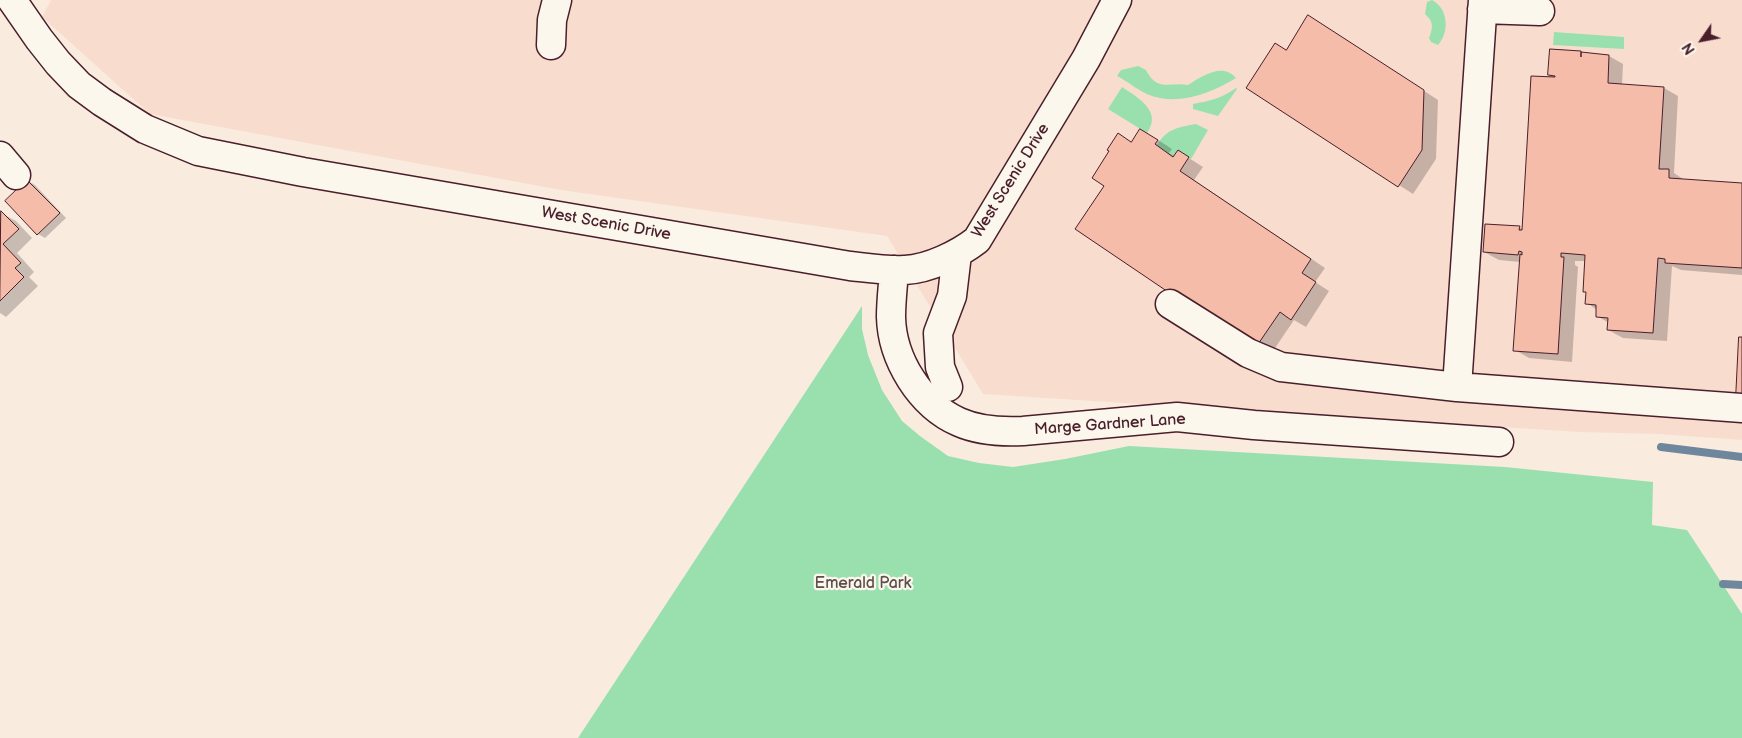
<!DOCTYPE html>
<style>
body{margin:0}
#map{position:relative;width:1742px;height:738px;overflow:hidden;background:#faebdf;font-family:"Balsamiq Sans",sans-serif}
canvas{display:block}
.north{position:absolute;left:1677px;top:15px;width:50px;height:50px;-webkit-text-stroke:4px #fbf7ec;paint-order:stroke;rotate:237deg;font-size:14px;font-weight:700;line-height:20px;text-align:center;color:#4a1f2b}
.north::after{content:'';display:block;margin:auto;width:18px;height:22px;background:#4a1f2b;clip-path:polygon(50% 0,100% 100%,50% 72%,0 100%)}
</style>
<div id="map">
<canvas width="1742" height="738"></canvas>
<div class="north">N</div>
</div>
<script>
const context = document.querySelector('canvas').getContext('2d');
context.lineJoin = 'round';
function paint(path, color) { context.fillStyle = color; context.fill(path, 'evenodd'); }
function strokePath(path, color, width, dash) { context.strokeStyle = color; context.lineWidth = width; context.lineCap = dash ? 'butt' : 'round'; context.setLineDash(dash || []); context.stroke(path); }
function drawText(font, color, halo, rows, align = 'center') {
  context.font = font + ' "Balsamiq Sans",sans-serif'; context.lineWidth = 4.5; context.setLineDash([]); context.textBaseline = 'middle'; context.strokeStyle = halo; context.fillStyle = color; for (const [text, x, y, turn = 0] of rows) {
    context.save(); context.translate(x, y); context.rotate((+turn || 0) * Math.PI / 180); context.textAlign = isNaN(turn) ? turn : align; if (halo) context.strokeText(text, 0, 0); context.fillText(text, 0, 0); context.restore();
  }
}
paint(new Path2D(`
 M 51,0 L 1742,0 L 1742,440 L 1658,434 L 1579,432 L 983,394 L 887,236 L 561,190 L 150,114 L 42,17 Z`), '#f8ddcf');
paint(new Path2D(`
 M 1432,0 C 1448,8 1450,32 1438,45 L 1431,42 L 1429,38 C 1433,27 1434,22 1425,14 L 1427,2 Z
 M 1554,32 L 1624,37 L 1624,49 L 1553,45 Z
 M 1138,66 L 1146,70 C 1157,92 1169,82 1188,85 C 1202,76 1223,62 1236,78 C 1209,94 1177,107 1147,94 C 1136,89 1127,81 1117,76 L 1121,70 Z
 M 1122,87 C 1137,97 1163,111 1147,133 L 1108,109 Z
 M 1236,88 L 1237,89 L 1218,116 L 1193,109 L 1193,104 C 1210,101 1222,98 1236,88 Z
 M 1196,124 L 1208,130 L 1191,159 L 1178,150 L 1173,157 L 1157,145 C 1166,129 1179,127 1196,124 Z
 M 862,306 L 862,329 L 868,355 L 882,390 L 902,421 L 920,436 L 948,456 L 979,463 L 1013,467 L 1065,459 L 1129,446 L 1505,467 L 1653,482 L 1652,525 L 1687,530 L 1742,614 L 1742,738 L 578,738 Z`), '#99e0ae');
paint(new Path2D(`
 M 1323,25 L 1438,100 L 1436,159 L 1413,194 L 1248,88 L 1286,51 Z
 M 1551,50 L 1609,56 L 1623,64 L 1622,85 L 1664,88 L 1678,96 L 1674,173 L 1683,179 L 1683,181 L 1742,184 L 1742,275 L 1681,270 L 1672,266 L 1667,341 L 1623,338 L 1608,330 L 1609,323 L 1597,316 L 1597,310 L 1587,303 L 1587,293 L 1584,291 L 1586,261 L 1575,261 L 1575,265 L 1578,267 L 1572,362 L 1529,358 L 1515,350 L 1520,262 L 1499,260 L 1484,252 L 1520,228 L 1523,229 L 1556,79 L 1549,75 Z
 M 1118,135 L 1132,143 L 1155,138 L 1172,149 L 1169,153 L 1175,157 L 1178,151 L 1192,160 L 1203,167 L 1194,180 L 1325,268 L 1315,282 L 1329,291 L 1306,327 L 1294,320 L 1269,357 L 1106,186 L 1111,151 Z
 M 28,181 L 35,185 L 66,218 L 45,238 L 38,234 Z
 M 1,213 L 16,221 L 32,238 L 17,253 L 34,272 L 29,277 L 38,286 L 6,317 L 0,313 L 0,214 Z`), '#0003');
strokePath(new Path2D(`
 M 1661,447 L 1742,457
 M 1723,584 L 1742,585`), '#6f879c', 8);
const building = new Path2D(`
 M 1308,15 L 1424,90 L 1422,150 L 1398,187 L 1246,88 L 1275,43 L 1286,50 Z
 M 1550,49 L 1581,51 L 1581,57 L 1581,52 L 1609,55 L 1608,83 L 1664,87 L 1659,169 L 1669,169 L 1669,178 L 1742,183 L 1742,268 L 1665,263 L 1665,259 L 1658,258 L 1653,333 L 1607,330 L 1608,318 L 1596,317 L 1596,305 L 1585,304 L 1586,292 L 1583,292 L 1585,255 L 1561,253 L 1561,257 L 1564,257 L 1558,354 L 1513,351 L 1520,254 L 1522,255 L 1522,252 L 1519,251 L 1518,255 L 1483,252 L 1485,224 L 1520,226 L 1519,230 L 1522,230 L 1531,76 L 1555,77 L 1555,76 L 1548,75 Z
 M 1140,129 L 1158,140 L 1155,144 L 1173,157 L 1178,150 L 1189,157 L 1180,171 L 1311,259 L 1302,273 L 1316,282 L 1291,320 L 1280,312 L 1254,350 L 1075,229 L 1104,186 L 1092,178 L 1109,151 L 1107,150 L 1118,133 L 1131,142 Z
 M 27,180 L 60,213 L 37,235 L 5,201 Z
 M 1,211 L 19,229 L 3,244 L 21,263 L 15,268 L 24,277 L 0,301 Z
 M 1739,337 L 1742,337 L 1742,399 L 1736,398 Z`);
paint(building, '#f4bca9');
strokePath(building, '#4a1f2b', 1);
const minor = new Path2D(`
 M 12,0 L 39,39 L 58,63 L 79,85 L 102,102 L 145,129 L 198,151 L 303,172 L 850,266 C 868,268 887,271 905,270 C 929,269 959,254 977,240 L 1086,59 L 1117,0
 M 1482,9 L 1540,11
 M 551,45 L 552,20 L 557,0
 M 0,156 L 16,175
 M 894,270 C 893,286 891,301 891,317 C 892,359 920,405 959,422 C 979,431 1002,432 1023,431 L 1177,417 L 1254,425 L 1499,442
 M 1170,304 L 1248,353 L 1281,367 L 1457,387 L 1742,408
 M 948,387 L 940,367 L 938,333 L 952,296 L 957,254
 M 1457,387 L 1483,0`);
strokePath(minor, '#4a1f2b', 31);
strokePath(minor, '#fbf7ec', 28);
drawText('16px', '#4a1f2b', '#fbf7ec', [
 ["West Scenic Drive",1011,181,-58],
 ["West Scenic Drive",606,224,10],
 ["Marge Gardner Lane",1110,425,-4]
]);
drawText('16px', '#5e4f4c', '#fbf7ec', [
 ["Emerald Park",863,584]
]);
</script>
